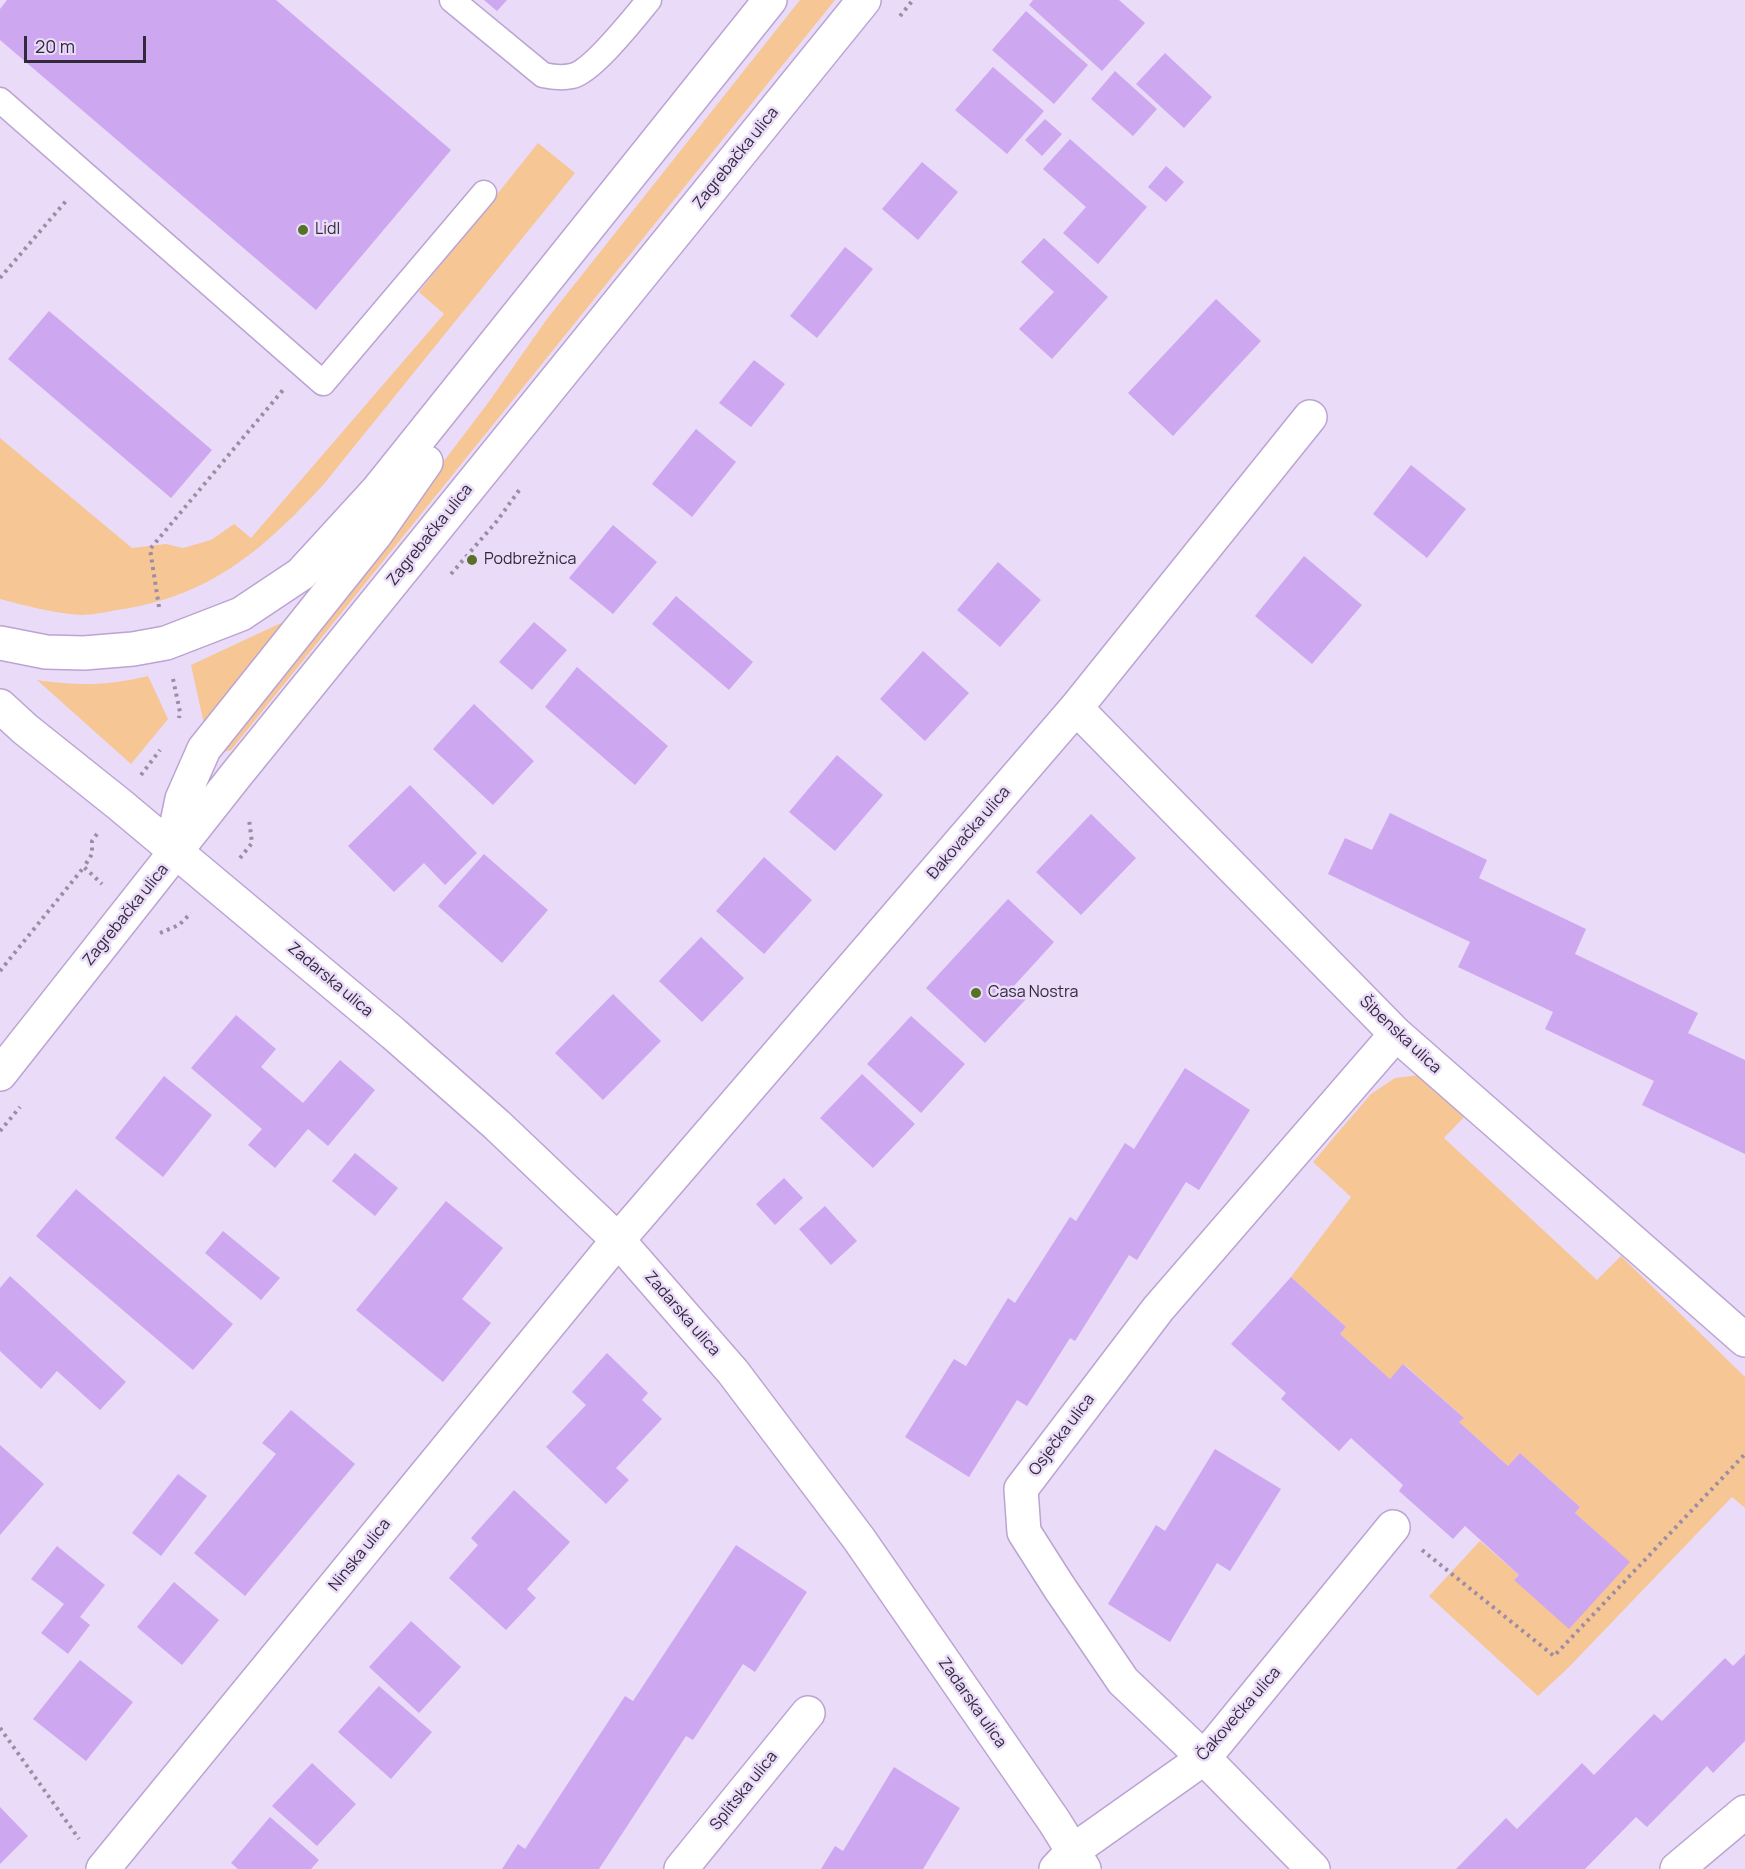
<!DOCTYPE html>
<meta charset="utf-8">
<style>
body{margin:0}
#map{position:relative;width:1745px;height:1869px;overflow:hidden;background:#eadbf8;font-family:Manrope,sans-serif}
canvas{display:block}
.scale{position:absolute;left:24px;top:36px;width:122px;height:27px;box-sizing:border-box;border:3px solid #32293b;border-top:0;padding-left:8px;font-size:18px;line-height:21px;white-space:nowrap;color:#32293b;-webkit-text-stroke:4px #eadbf8;paint-order:stroke}
</style>
<div id="map">
<canvas width="1745" height="1869"></canvas>
<div class="scale">20 m</div>
</div>
<script>
const context = document.querySelector('canvas').getContext('2d');
context.lineJoin = 'round';
function paint(path, color) { context.fillStyle = color; context.fill(path, 'evenodd'); }
function strokePath(path, color, width, dash) { context.strokeStyle = color; context.lineWidth = width; context.lineCap = dash ? 'butt' : 'round'; context.setLineDash(dash || []); context.stroke(path); }
function drawText(font, color, halo, rows, align = 'center') {
  context.font = font + ' Manrope,sans-serif'; context.lineWidth = 5; context.setLineDash([]); context.textBaseline = 'middle'; context.strokeStyle = halo; context.fillStyle = color; for (const [text, x, y, turn = 0] of rows) {
    context.save(); context.translate(x, y); context.rotate((+turn || 0) * Math.PI / 180); context.textAlign = isNaN(turn) ? turn : align; if (halo) context.strokeText(text, 0, 0); context.fillText(text, 0, 0); context.restore();
  }
}
paint(new Path2D(`
 M 800,0 L 835,0 L 231,750 L 224,752 L 220,749 L 406,511 L 488,403 L 547,319 Z
 M 538,143 L 575,173 L 323,485 C 262,551 209,597 117,610 C 106,612 92,615 81,615 C 54,613 26,606 0,599 L 0,438 L 132,548 L 166,544 L 183,548 L 211,540 L 234,524 L 251,538 L 444,314 L 419,292 Z
 M 281,623 L 286,627 L 204,724 L 191,665 Z
 M 148,676 L 168,719 L 131,764 L 37,680 C 80,686 105,686 148,676 Z
 M 1419,1075 L 1468,1113 L 1444,1138 L 1597,1280 L 1621,1256 L 1745,1377 L 1745,1508 L 1732,1497 L 1568,1668 L 1538,1696 L 1429,1596 L 1480,1541 L 1519,1575 L 1514,1580 L 1629,1562 L 1575,1513 L 1580,1507 L 1520,1453 L 1508,1466 L 1459,1422 L 1463,1417 L 1404,1364 L 1390,1379 L 1340,1334 L 1346,1327 L 1291,1277 L 1351,1197 L 1313,1162 L 1371,1094 L 1395,1078 Z`), '#f6c694');
paint(new Path2D(`
 M 7,0 L 276,0 L 451,150 L 316,310 L 0,40 L 0,9 Z
 M 484,0 L 507,0 L 497,11 Z
 M 1033,0 L 1119,0 L 1145,23 L 1102,71 L 1029,5 Z
 M 1026,11 L 1088,65 L 1054,104 L 992,50 Z
 M 1165,53 L 1212,97 L 1184,128 L 1136,84 Z
 M 993,67 L 1044,111 L 1007,154 L 955,110 Z
 M 1115,71 L 1157,109 L 1133,136 L 1091,99 Z
 M 1045,119 L 1062,134 L 1042,156 L 1025,140 Z
 M 1070,139 L 1147,207 L 1098,264 L 1063,233 L 1086,207 L 1043,169 Z
 M 922,162 L 958,192 L 918,240 L 882,209 Z
 M 1166,166 L 1184,182 L 1166,202 L 1148,187 Z
 M 1044,238 L 1108,297 L 1052,359 L 1019,329 L 1054,292 L 1021,262 Z
 M 845,247 L 873,269 L 817,338 L 790,316 Z
 M 1216,299 L 1261,341 L 1173,436 L 1128,393 Z
 M 49,311 L 212,450 L 171,498 L 8,359 Z
 M 754,360 L 785,384 L 751,427 L 719,403 Z
 M 696,429 L 736,462 L 692,517 L 652,484 Z
 M 1411,465 L 1466,509 L 1427,558 L 1373,514 Z
 M 613,525 L 657,562 L 613,614 L 569,578 Z
 M 1304,556 L 1362,605 L 1312,664 L 1255,616 Z
 M 998,562 L 1041,600 L 1000,647 L 957,610 Z
 M 676,596 L 753,662 L 729,690 L 652,624 Z
 M 534,622 L 567,650 L 532,690 L 499,662 Z
 M 923,651 L 969,693 L 925,741 L 880,699 Z
 M 577,667 L 668,746 L 635,785 L 545,707 Z
 M 474,704 L 534,761 L 493,805 L 433,749 Z
 M 837,755 L 883,795 L 835,851 L 789,812 Z
 M 410,785 L 477,853 L 445,885 L 424,863 L 394,892 L 348,846 Z
 M 1390,813 L 1487,860 L 1479,878 L 1586,929 L 1575,954 L 1698,1013 L 1688,1033 L 1745,1060 L 1745,1154 L 1642,1105 L 1654,1081 L 1545,1029 L 1553,1012 L 1458,967 L 1470,942 L 1328,874 L 1345,838 L 1372,850 Z
 M 1091,814 L 1136,858 L 1081,915 L 1036,872 Z
 M 484,854 L 548,910 L 502,963 L 438,906 Z
 M 764,857 L 812,900 L 764,954 L 716,911 Z
 M 1008,899 L 1054,942 L 1013,987 L 1026,999 L 985,1043 L 926,988 Z
 M 701,937 L 744,978 L 702,1022 L 659,981 Z
 M 613,994 L 661,1041 L 603,1100 L 555,1053 Z
 M 236,1015 L 276,1049 L 261,1067 L 303,1103 L 340,1060 L 375,1090 L 328,1146 L 308,1129 L 275,1168 L 248,1145 L 262,1129 L 191,1068 Z
 M 911,1016 L 965,1064 L 921,1113 L 867,1064 Z
 M 1185,1068 L 1250,1110 L 1199,1190 L 1186,1182 L 1137,1260 L 1129,1255 L 1075,1341 L 1070,1338 L 1027,1406 L 1017,1400 L 969,1477 L 905,1437 L 954,1359 L 966,1366 L 1008,1298 L 1015,1303 L 1070,1217 L 1076,1221 L 1125,1143 L 1134,1149 Z
 M 862,1074 L 915,1124 L 873,1168 L 820,1118 Z
 M 164,1076 L 212,1115 L 163,1177 L 115,1138 Z
 M 355,1153 L 398,1188 L 375,1216 L 332,1181 Z
 M 784,1178 L 803,1198 L 775,1225 L 756,1204 Z
 M 76,1189 L 233,1324 L 193,1370 L 36,1236 Z
 M 446,1201 L 503,1248 L 462,1299 L 491,1323 L 443,1382 L 356,1310 Z
 M 825,1206 L 857,1241 L 831,1265 L 799,1229 Z
 M 223,1231 L 280,1278 L 261,1300 L 205,1253 Z
 M 10,1276 L 126,1382 L 100,1410 L 57,1371 L 41,1389 L 0,1351 L 0,1288 Z
 M 1291,1277 L 1346,1327 L 1340,1334 L 1390,1379 L 1403,1364 L 1464,1418 L 1459,1422 L 1508,1466 L 1520,1453 L 1580,1507 L 1575,1513 L 1630,1562 L 1569,1629 L 1514,1580 L 1519,1575 L 1465,1526 L 1453,1539 L 1399,1491 L 1403,1485 L 1351,1438 L 1339,1451 L 1281,1399 L 1286,1393 L 1231,1344 Z
 M 607,1353 L 648,1393 L 642,1400 L 662,1419 L 616,1468 L 629,1480 L 606,1504 L 546,1447 L 586,1405 L 572,1392 Z
 M 291,1410 L 355,1464 L 245,1596 L 194,1553 L 276,1454 L 262,1443 Z
 M 0,1445 L 44,1484 L 0,1535 Z
 M 1215,1449 L 1281,1489 L 1230,1571 L 1217,1563 L 1170,1642 L 1108,1604 L 1156,1525 L 1165,1531 Z
 M 178,1474 L 207,1496 L 161,1556 L 132,1533 Z
 M 514,1490 L 570,1542 L 527,1589 L 536,1598 L 506,1630 L 449,1578 L 478,1545 L 471,1538 Z
 M 736,1545 L 807,1592 L 755,1672 L 743,1664 L 693,1740 L 686,1736 L 599,1869 L 502,1869 L 518,1844 L 525,1849 L 625,1696 L 633,1701 Z
 M 57,1546 L 105,1585 L 80,1617 L 90,1625 L 68,1654 L 41,1633 L 64,1604 L 31,1579 Z
 M 174,1582 L 219,1620 L 182,1665 L 137,1627 Z
 M 411,1621 L 461,1667 L 419,1713 L 369,1667 Z
 M 1745,1654 L 1745,1741 L 1713,1773 L 1707,1766 L 1647,1827 L 1636,1817 L 1585,1869 L 1456,1869 L 1506,1818 L 1517,1829 L 1582,1763 L 1594,1775 L 1654,1714 L 1662,1721 L 1725,1658 L 1733,1666 Z
 M 80,1660 L 133,1702 L 86,1761 L 33,1719 Z
 M 379,1686 L 432,1732 L 391,1779 L 338,1732 Z
 M 312,1763 L 356,1804 L 317,1846 L 272,1806 Z
 M 894,1767 L 960,1808 L 923,1869 L 821,1869 L 835,1846 L 843,1851 Z
 M 0,1807 L 28,1836 L 0,1864 Z
 M 270,1817 L 319,1860 L 311,1869 L 238,1869 L 231,1863 Z`), '#cda7f0');
const lane = new Path2D(`
 M 452,0 L 543,75 C 552,77 563,78 572,76 C 592,72 635,17 649,0
 M 0,100 L 323,383 L 484,193`);
const street = new Path2D(`
 M 0,706 L 25,729 L 119,804 L 394,1034 L 497,1125 L 618,1240 L 733,1372 L 859,1539 L 1054,1821 L 1084,1869
 M 1076,708 L 1396,1034 L 1745,1340
 M 103,1869 L 618,1240 L 1076,708 L 1310,417
 M 681,1869 L 808,1713
 M 1056,1869 L 1074,1850 L 1204,1758 L 1393,1527
 M 1313,1869 L 1204,1758 L 1123,1681 L 1059,1587 L 1024,1532 L 1021,1489 L 1158,1309 L 1396,1034
 M 1677,1869 L 1745,1812`);
const secondary = new Path2D(`
 M 0,643 L 46,652 L 84,653 L 133,649 L 166,643 L 241,614 L 301,574 L 377,491 L 770,0
 M 176,852 L 177,823 L 182,799 L 204,749 L 375,535 L 426,462
 M 0,1074 L 236,775 L 864,0`);
strokePath(lane, '#bba4d2', 27);
strokePath(street, '#bba4d2', 36);
strokePath(secondary, '#bba4d2', 36);
strokePath(new Path2D(`
 M 900,16 L 913,0
 M 0,278 L 66,201
 M 451,574 L 497,521 L 520,489
 M 159,607 L 150,549 L 283,390
 M 173,679 L 180,712 L 179,718
 M 141,775 L 160,750
 M 97,834 L 92,841 L 92,854 L 84,867 L 102,884
 M 240,858 L 252,843 L 249,819
 M 160,933 L 179,925 L 191,913
 M 0,971 L 84,867
 M 0,1131 L 20,1107
 M 1422,1550 L 1554,1656 L 1745,1454
 M 0,1728 L 79,1839`), '#9a8da5', 4, [3, 4.5]);
strokePath(lane, '#fff', 24);
strokePath(street, '#fff', 33);
strokePath(secondary, '#fff', 33);
for (const [x, y, r, color] of [
 [303,230,6,"#557227"],
 [472,560,6,"#557227"],
 [976,993,6,"#557227"]
]) { const dot = new Path2D(); dot.arc(x, y, r, 0, 2 * Math.PI); context.fillStyle = color; context.fill(dot); strokePath(dot, '#eadbf8', 2); }
drawText('16px', '#32293b', '#eadbf8', [
 ["Zagrebačka ulica",736,158,-51],
 ["Zagrebačka ulica",430,535,-51],
 ["Đakovačka ulica",969,833,-49],
 ["Zagrebačka ulica",126,915,-51],
 ["Zadarska ulica",330,980,40],
 ["Šibenska ulica",1400,1035,43],
 ["Zadarska ulica",682,1314,49],
 ["Osječka ulica",1062,1435,-53],
 ["Ninska ulica",360,1555,-51],
 ["Zadarska ulica",972,1703,55],
 ["Čakovečka ulica",1239,1714,-49],
 ["Splitska ulica",744,1791,-51]
]);
drawText('16px', '#32293b', '#eadbf8', [
 ["Lidl",315,230],
 ["Podbrežnica",484,560],
 ["Casa Nostra",988,993]
], 'left');
</script>
